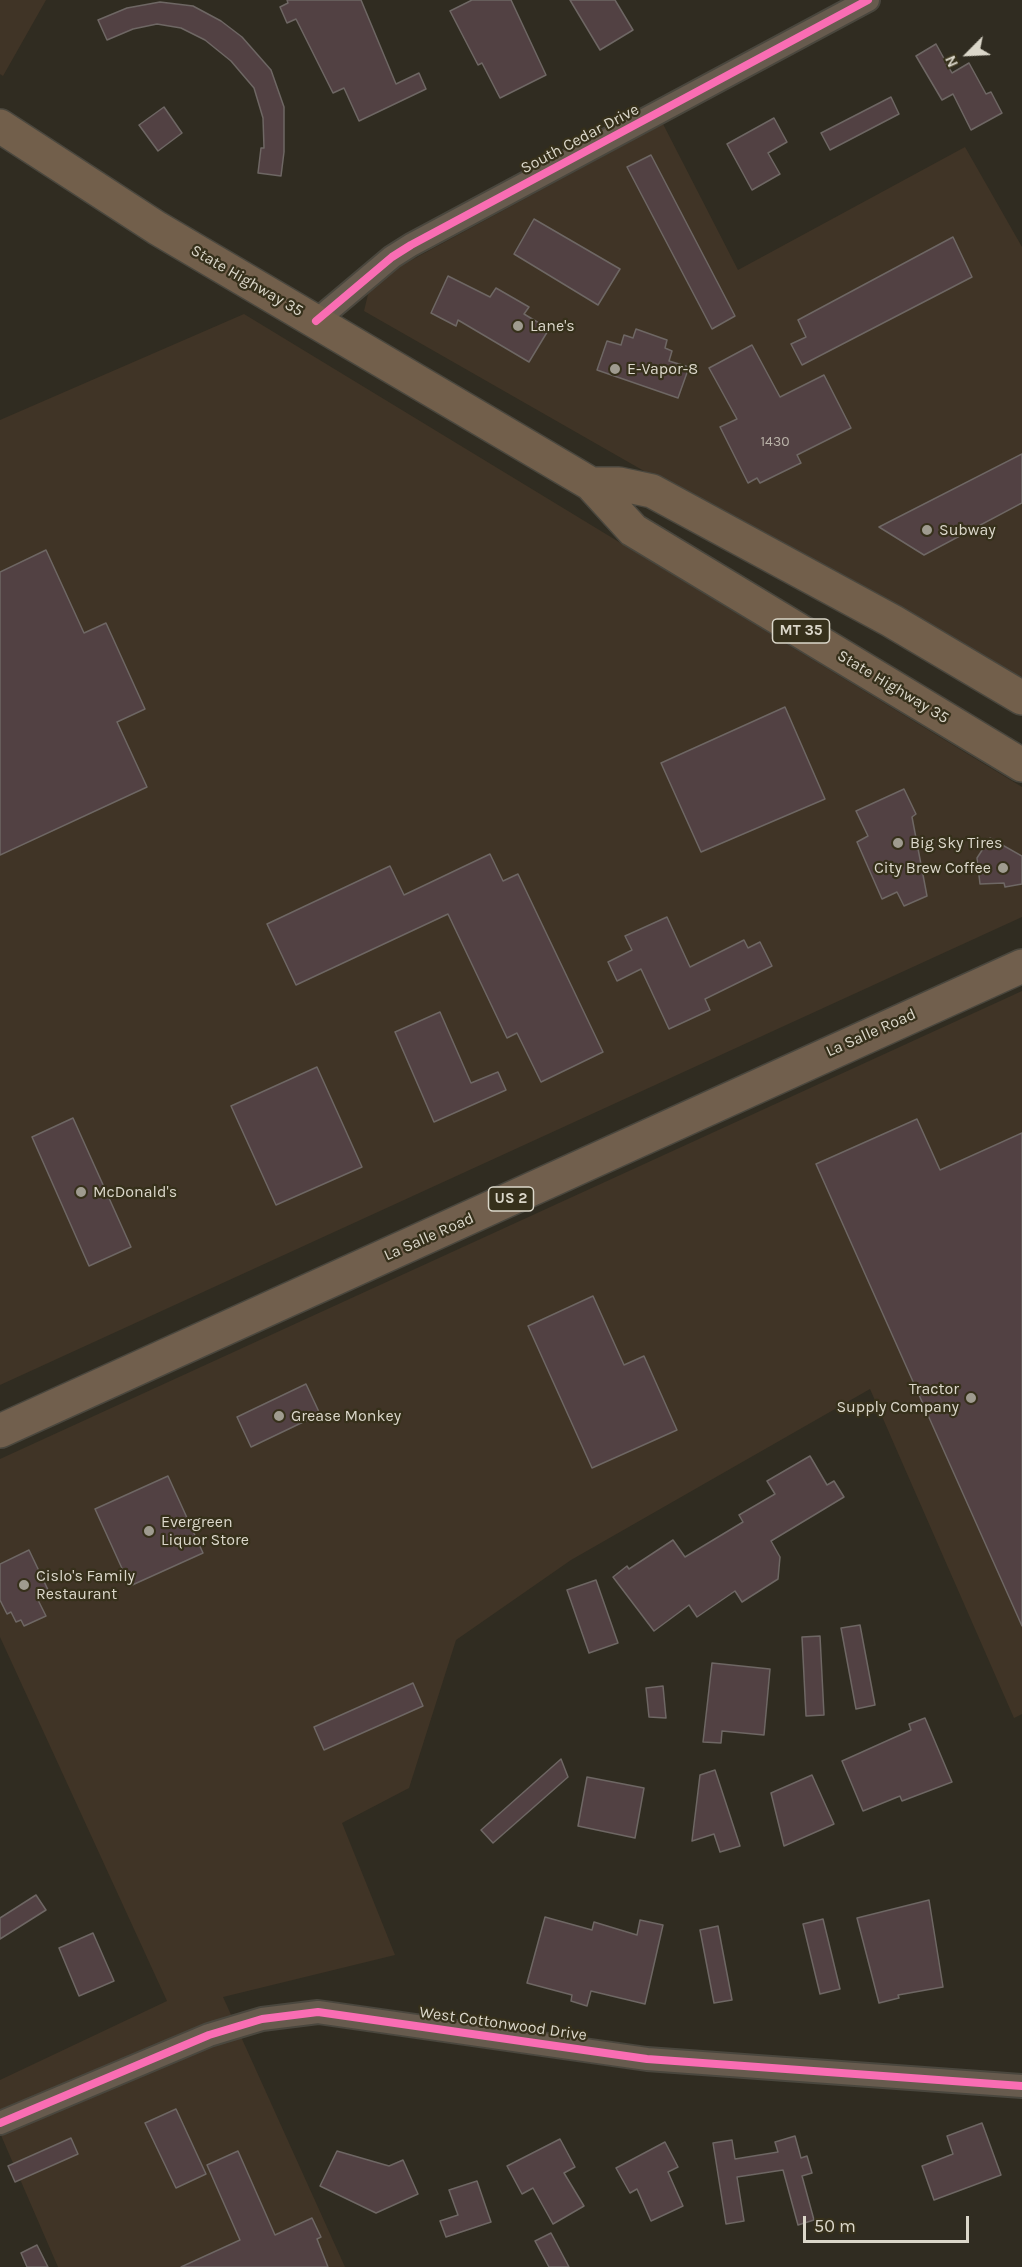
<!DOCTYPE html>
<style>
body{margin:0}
#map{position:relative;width:1022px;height:2267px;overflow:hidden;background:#302c21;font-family:Karla,sans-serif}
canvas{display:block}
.north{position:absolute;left:938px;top:24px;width:60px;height:60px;-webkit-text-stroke:4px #36301b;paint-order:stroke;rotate:246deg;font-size:16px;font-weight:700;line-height:24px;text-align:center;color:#dbd7ca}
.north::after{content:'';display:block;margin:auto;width:21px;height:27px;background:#dbd7ca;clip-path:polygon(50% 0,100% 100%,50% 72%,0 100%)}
.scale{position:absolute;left:803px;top:2216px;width:166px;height:27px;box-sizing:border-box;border:3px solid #dbd7ca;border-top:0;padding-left:8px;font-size:18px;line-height:21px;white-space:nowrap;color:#dbd7ca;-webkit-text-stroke:4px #36301b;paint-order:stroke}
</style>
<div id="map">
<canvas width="1022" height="2267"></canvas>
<div class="north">N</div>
<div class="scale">50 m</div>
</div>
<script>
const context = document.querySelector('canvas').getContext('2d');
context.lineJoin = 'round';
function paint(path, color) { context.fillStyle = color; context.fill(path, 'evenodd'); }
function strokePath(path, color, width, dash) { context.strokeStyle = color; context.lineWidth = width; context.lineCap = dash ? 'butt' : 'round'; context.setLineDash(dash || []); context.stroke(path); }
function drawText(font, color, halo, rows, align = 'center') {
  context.font = font + ' Karla,sans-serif'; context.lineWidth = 4.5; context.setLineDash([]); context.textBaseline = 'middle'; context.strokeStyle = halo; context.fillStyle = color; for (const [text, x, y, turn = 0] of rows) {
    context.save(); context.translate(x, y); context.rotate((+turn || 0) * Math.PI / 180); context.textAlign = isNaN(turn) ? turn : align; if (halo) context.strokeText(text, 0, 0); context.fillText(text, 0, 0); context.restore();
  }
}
paint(new Path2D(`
 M 0,0 L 46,0 L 3,76 L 0,74 Z
 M 663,124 L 738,270 L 965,147 L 1022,247 L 1022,687 L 364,311 L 371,282 Z
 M 244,314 L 1022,787 L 1022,917 L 0,1385 L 0,420 Z
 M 1022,991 L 1022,1714 L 1014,1718 L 870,1389 L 571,1560 L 456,1640 L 409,1788 L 342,1823 L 395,1955 L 223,1997 L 345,2267 L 58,2267 L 0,2133 L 0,2080 L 167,2001 L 0,1637 L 0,1459 Z`), '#403426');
const building = new Path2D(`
 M 287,0 L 361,0 L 396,84 L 419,73 L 426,89 L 359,121 L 344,88 L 333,93 L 296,19 L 287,23 L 280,7 L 288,3 Z
 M 472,0 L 511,0 L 546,75 L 500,98 L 482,63 L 478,65 L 450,11 Z
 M 570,0 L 615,0 L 633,30 L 600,50 Z
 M 160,2 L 193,6 L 221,21 L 242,37 L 271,70 L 284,107 L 284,152 L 281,176 L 258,173 L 261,148 L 264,148 L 263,118 L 254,88 L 231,61 L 205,40 L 181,28 L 157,24 L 133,29 L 107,40 L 98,20 L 127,8 Z
 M 936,44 L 952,73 L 969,63 L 986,94 L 991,92 L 1002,113 L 971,130 L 953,94 L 942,100 L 916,56 Z
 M 891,97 L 899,114 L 830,150 L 821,133 Z
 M 164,107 L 182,133 L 158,151 L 139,125 Z
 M 774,118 L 787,142 L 768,153 L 780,174 L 752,190 L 727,144 Z
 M 651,155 L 735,316 L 712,329 L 627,167 Z
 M 534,219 L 620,269 L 598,305 L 514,254 Z
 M 953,237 L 972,277 L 802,365 L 791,344 L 806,337 L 798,320 Z
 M 448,276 L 490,297 L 496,288 L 529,307 L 524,314 L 549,329 L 529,362 L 458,320 L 456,326 L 431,313 Z
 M 636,329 L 667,340 L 665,348 L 672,351 L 669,361 L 689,367 L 678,398 L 597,370 L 607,341 L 621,345 L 624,335 L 633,338 Z
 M 752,345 L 780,397 L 824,375 L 851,428 L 797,455 L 801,463 L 760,483 L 757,478 L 748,483 L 720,427 L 737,419 L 709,368 Z
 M 1022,454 L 1022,503 L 924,555 L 879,527 Z
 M 46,550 L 84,633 L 106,623 L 145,709 L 117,722 L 147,787 L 0,855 L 0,572 Z
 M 785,707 L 825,799 L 701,852 L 661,763 Z
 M 904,789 L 916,814 L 912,817 L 927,896 L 904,906 L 897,892 L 882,899 L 857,842 L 868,836 L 856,811 Z
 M 990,838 L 1022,856 L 1022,884 L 1005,887 L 1004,883 L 980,884 L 977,858 Z
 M 490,854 L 503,881 L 518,874 L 603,1052 L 541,1082 L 517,1033 L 507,1038 L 448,914 L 296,985 L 267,924 L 390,866 L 404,895 Z
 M 667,917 L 690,967 L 744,940 L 748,948 L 760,942 L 772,966 L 705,999 L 710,1010 L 669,1029 L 641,969 L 617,981 L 608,962 L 632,950 L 625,936 Z
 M 440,1012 L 471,1083 L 498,1072 L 506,1090 L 434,1122 L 395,1032 Z
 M 317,1067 L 362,1167 L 276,1205 L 231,1106 Z
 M 73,1118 L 131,1247 L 89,1266 L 32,1137 Z
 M 917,1119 L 940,1170 L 1022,1133 L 1022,1626 L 816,1164 Z
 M 593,1296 L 624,1365 L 644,1356 L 677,1430 L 592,1468 L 528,1326 Z
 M 306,1384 L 320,1414 L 251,1447 L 237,1417 Z
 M 810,1456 L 827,1485 L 834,1481 L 844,1497 L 771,1541 L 780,1557 L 778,1579 L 742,1602 L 735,1591 L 697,1617 L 689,1605 L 654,1631 L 613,1577 L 627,1566 L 629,1569 L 673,1540 L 685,1557 L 743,1522 L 739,1515 L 775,1494 L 767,1481 Z
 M 168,1476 L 203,1553 L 130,1586 L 95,1509 Z
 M 29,1550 L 50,1594 L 38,1600 L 46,1616 L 24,1626 L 21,1620 L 16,1622 L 11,1612 L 7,1614 L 0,1600 L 0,1564 Z
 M 596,1580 L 618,1643 L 589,1653 L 567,1590 Z
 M 860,1625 L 875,1705 L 856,1709 L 841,1628 Z
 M 820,1636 L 824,1715 L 806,1716 L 802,1637 Z
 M 712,1663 L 770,1669 L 764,1735 L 722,1731 L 721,1743 L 703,1742 Z
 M 413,1683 L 423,1706 L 324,1750 L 314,1727 Z
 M 663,1686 L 666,1718 L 649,1717 L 646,1688 Z
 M 925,1718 L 952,1782 L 902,1801 L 900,1796 L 863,1811 L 842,1761 L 911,1730 L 909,1724 Z
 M 561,1759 L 568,1777 L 493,1843 L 481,1830 Z
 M 715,1770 L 740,1846 L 720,1852 L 714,1834 L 692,1841 L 700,1775 Z
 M 812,1775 L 834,1824 L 784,1846 L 771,1793 Z
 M 587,1777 L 644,1788 L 635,1838 L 578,1826 Z
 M 36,1895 L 46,1910 L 0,1939 L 0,1918 Z
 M 929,1900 L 943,1987 L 898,1995 L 899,1998 L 879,2003 L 857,1918 Z
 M 545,1917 L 592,1930 L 594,1922 L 637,1935 L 640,1920 L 663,1925 L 645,2004 L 591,1991 L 587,2006 L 571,2001 L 572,1995 L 527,1983 Z
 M 823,1919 L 840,1989 L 820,1994 L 803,1924 Z
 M 718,1926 L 732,2000 L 714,2003 L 700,1930 Z
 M 93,1933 L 114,1981 L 79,1996 L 59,1948 Z
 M 176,2109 L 206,2174 L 176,2188 L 145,2123 Z
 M 982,2123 L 1001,2175 L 934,2200 L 922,2166 L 953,2154 L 947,2136 Z
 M 795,2136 L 801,2158 L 807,2156 L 812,2173 L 802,2176 L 814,2220 L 798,2225 L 783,2170 L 737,2177 L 744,2221 L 726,2224 L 713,2143 L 732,2140 L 735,2159 L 778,2152 L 775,2142 Z
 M 71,2138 L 78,2154 L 15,2182 L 8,2166 Z
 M 560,2139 L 575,2167 L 564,2173 L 584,2206 L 553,2224 L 533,2188 L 522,2194 L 507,2166 Z
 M 665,2142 L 678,2167 L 668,2172 L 683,2206 L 651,2221 L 637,2189 L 630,2193 L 616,2168 Z
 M 238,2151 L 275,2235 L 312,2218 L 321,2237 L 317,2239 L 328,2267 L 181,2267 L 240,2240 L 207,2165 Z
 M 337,2151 L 389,2166 L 403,2160 L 418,2194 L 376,2213 L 320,2186 Z
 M 477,2181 L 491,2222 L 446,2237 L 440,2221 L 458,2215 L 449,2190 Z
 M 551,2233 L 569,2267 L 549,2267 L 535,2241 Z
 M 37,2245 L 48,2267 L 27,2267 L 21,2253 Z`);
paint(building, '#524143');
strokePath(building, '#6e6764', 1.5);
const minor = new Path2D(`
 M 316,321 L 392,257 L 411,245 L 868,0
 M 0,2123 L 209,2035 L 262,2019 L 318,2012 L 647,2059 L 1022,2086`);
const primary = new Path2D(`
 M 0,126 L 157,228 L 591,484 L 633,530 L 1022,765
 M 591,484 L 619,484 L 652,491 L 892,621 L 1022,698`);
const trunk = new Path2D(`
 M 0,1431 L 1022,966`);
strokePath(minor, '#4a473e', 26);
strokePath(primary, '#4a473e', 36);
strokePath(trunk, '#4a473e', 36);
strokePath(minor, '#675b4e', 22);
strokePath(primary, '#725f4b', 33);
strokePath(trunk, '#715f4d', 33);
strokePath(new Path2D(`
 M 316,321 L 392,257 L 411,245 L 868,0
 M 0,2123 L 209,2035 L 262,2019 L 318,2012 L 647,2059 L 1022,2086`), '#f96db3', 8);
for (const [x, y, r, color] of [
 [518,326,6,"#9f9b8f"],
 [615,369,6,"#9f9b8f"],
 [927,530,6,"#9f9b8f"],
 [898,843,6,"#9f9b8f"],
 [1003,868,6,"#9f9b8f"],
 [81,1192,6,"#9f9b8f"],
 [971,1398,6,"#9f9b8f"],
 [279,1416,6,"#9f9b8f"],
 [149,1531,6,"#9f9b8f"],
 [24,1585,6,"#9f9b8f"]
]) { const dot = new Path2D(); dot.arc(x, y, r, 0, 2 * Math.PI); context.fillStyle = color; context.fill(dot); strokePath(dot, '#36301b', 2); }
drawText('14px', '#b9b2a8', null, [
 ["1430",775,442]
]);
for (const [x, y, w] of [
 [801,631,57],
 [511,1199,45]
]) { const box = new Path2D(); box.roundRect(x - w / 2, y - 12, w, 24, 4.5); context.fillStyle = '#36301b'; context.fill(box); strokePath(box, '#dbd7ca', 1.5); }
drawText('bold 15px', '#dbd7ca', null, [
 ["MT 35",801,631],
 ["US 2",511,1199]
]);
drawText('16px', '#dbd7ca', '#36301b', [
 ["South Cedar Drive",580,139,-28],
 ["State Highway 35",247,281,30],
 ["State Highway 35",893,687,31],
 ["La Salle Road",871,1033,-24],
 ["La Salle Road",429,1237,-24],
 ["West Cottonwood Drive",503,2024,8]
]);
drawText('16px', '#dbd7ca', '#36301b', [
 ["Lane's",530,326],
 ["E-Vapor-8",627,369],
 ["Subway",939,530],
 ["Big Sky Tires",910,843],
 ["City Brew Coffee",991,868,"right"],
 ["McDonald's",93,1192],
 ["Tractor",959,1389,"right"],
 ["Supply Company",959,1407,"right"],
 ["Grease Monkey",291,1416],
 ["Evergreen",161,1522],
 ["Liquor Store",161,1540],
 ["Cislo's Family",36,1576],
 ["Restaurant",36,1594]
], 'left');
</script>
